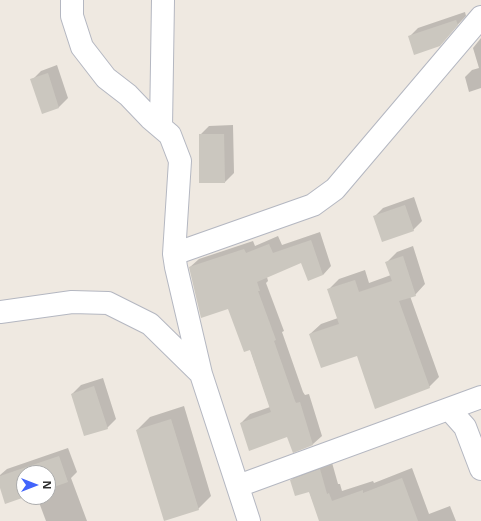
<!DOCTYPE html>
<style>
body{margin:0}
#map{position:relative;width:481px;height:521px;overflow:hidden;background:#efe9e1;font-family:"Noto Sans",sans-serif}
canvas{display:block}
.north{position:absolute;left:16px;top:465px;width:40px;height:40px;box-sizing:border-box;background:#fff;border:1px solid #ababab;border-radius:50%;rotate:90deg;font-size:11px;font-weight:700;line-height:16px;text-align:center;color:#2e2e2e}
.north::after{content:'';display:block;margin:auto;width:14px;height:18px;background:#4264fb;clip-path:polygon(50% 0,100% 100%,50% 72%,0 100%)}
</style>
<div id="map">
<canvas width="481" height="521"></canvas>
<div class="north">N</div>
</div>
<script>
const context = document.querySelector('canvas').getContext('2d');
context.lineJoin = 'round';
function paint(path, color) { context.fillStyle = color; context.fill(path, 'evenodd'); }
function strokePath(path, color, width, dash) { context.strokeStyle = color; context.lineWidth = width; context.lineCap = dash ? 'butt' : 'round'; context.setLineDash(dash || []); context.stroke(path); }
paint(new Path2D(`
 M 465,12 L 466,16 L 445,38 L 409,37 L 418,28 Z
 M 481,38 L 481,88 L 469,92 L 465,77 L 472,70 L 479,68 L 473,48 Z
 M 57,65 L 68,98 L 59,107 L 43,113 L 32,80 L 41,71 Z
 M 233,125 L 234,173 L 225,182 L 200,135 L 209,126 Z
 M 414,197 L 422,221 L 413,230 L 374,217 L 383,208 Z
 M 320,232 L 331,266 L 323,275 L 302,261 L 267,277 L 268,281 L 266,283 L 284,331 L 282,332 L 303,392 L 305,395 L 309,394 L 322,436 L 313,444 L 293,451 L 288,436 L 241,423 L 250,414 L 270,407 L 250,349 L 228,308 L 190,267 L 199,259 L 253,241 L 255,246 L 278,236 L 282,245 Z
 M 413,246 L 425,284 L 415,295 L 410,296 L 439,377 L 429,387 L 310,334 L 321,324 L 338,318 L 328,290 L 339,279 L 365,270 L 369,283 L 391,275 L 387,262 L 397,252 Z
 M 103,378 L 116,419 L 107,428 L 72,394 L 81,385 Z
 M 184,406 L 211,496 L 198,509 L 137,430 L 150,417 Z
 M 68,448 L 77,472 L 71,478 L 87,521 L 46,521 L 37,497 L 48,497 L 48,473 L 24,473 L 0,485 L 0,475 L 7,469 Z
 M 331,459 L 338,484 L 340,484 L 342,491 L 373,481 L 374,483 L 412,468 L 429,514 L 450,506 L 456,521 L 320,521 L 309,491 L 291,480 L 302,470 Z`), '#0003');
paint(new Path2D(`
 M 456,20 L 458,25 L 440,46 L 414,55 L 408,36 Z
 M 48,73 L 59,108 L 42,114 L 30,79 Z
 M 199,134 L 224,134 L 225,183 L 199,183 Z
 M 405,205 L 414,231 L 382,242 L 373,216 Z
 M 311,240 L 323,275 L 308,281 L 301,263 L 257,282 L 260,291 L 258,291 L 276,340 L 274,341 L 295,401 L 296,403 L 300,402 L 313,445 L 293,453 L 287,437 L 249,451 L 240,423 L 271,412 L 250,350 L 244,352 L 228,309 L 201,318 L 189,267 L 244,249 L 246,253 L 269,244 L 273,253 Z
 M 403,256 L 416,296 L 399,301 L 430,388 L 375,409 L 357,356 L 321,368 L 309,334 L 339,324 L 327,289 L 355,280 L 359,292 L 392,281 L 385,262 Z
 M 94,386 L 108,429 L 84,436 L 71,394 Z
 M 171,419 L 199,510 L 164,521 L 136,430 Z
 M 59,456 L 68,482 L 48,489 L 48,473 L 24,473 L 25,497 L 5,504 L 0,488 L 0,476 Z
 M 320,469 L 327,494 L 329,493 L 332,501 L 363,490 L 363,493 L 402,478 L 418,521 L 319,521 L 309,492 L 295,496 L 290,480 Z`), '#cbc7bf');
const street = new Path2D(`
 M 72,0 L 72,16 L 82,47 L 106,78 L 128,95 L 150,118 L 170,135 L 180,161 L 174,254 L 176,267 L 201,374 L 249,521
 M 161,127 L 163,0
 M 174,254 L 313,205 L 335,189 L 481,17
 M 0,312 L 72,302 L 108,303 L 150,324 L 201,374
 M 449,409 L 465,427 L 481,469
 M 238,486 L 481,397`);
strokePath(street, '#b4b7c1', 24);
strokePath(street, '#fff', 22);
</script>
